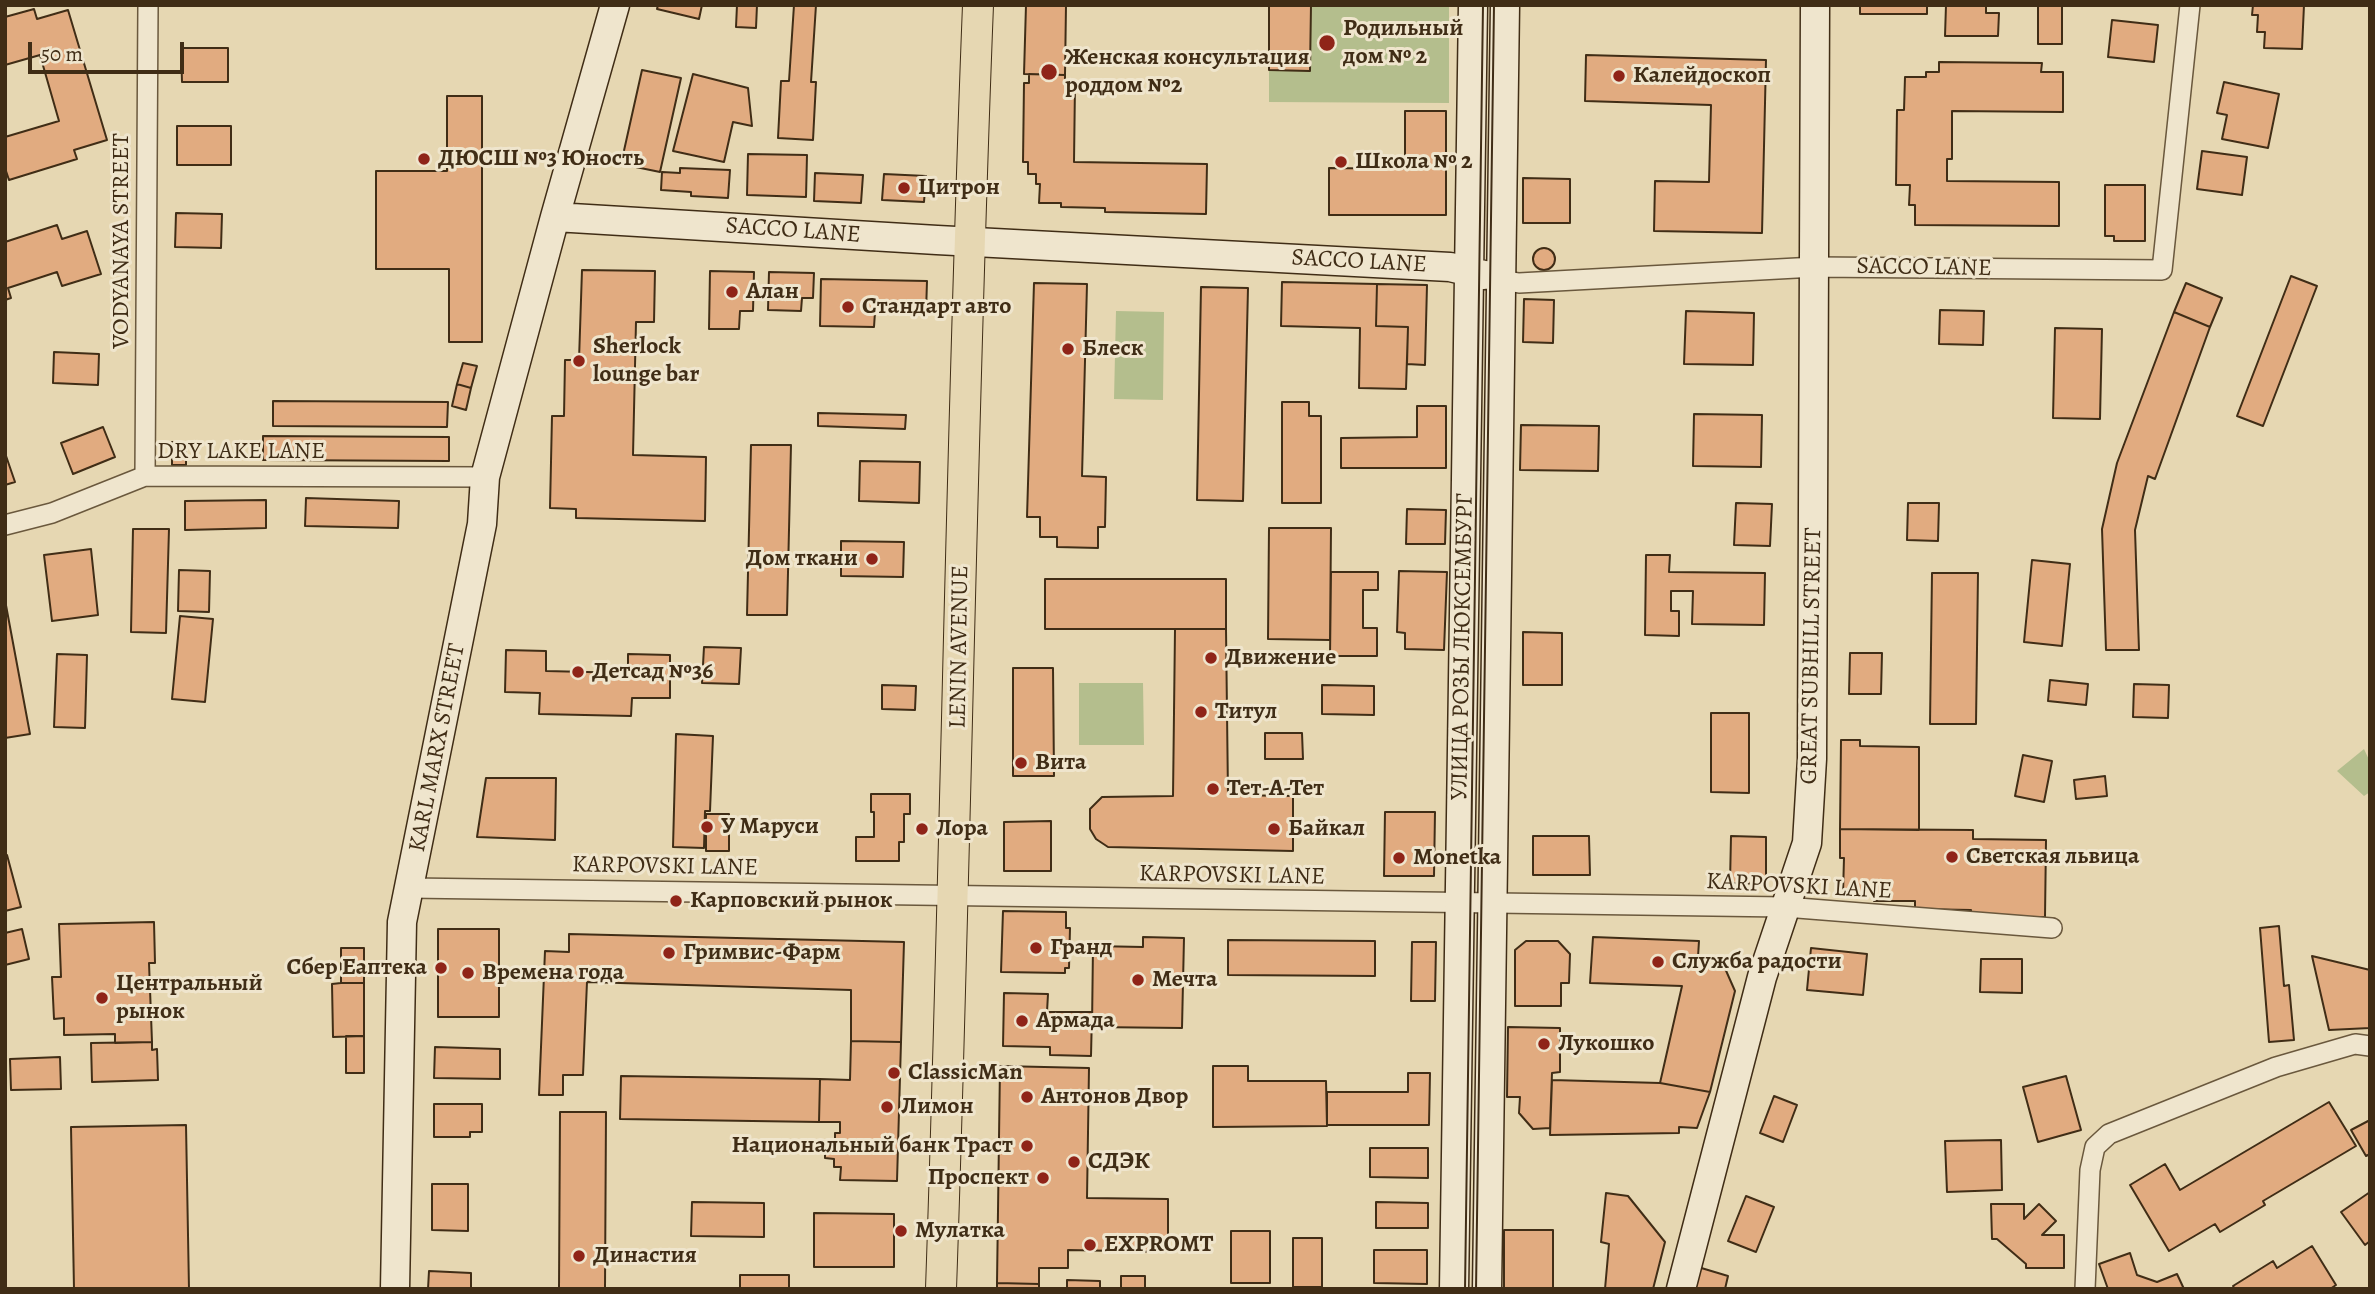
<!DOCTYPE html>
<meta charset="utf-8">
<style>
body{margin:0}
#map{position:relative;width:2375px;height:1294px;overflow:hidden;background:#e6d7b2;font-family:Alegreya,serif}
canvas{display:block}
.frame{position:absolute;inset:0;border:7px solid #402d16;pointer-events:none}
.scale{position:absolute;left:28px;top:42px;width:156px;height:32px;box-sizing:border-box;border:4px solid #402d16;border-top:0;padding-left:9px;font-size:21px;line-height:24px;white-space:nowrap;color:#402d16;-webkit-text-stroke:5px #efe5cd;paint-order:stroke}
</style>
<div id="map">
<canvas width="2375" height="1294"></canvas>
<div class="frame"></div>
<div class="scale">50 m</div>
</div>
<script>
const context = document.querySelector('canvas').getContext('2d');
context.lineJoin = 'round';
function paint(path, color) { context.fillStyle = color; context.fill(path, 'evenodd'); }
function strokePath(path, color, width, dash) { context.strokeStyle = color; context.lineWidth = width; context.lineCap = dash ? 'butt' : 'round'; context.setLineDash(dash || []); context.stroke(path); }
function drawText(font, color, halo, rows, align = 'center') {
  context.font = font + ' Alegreya,serif'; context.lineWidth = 6; context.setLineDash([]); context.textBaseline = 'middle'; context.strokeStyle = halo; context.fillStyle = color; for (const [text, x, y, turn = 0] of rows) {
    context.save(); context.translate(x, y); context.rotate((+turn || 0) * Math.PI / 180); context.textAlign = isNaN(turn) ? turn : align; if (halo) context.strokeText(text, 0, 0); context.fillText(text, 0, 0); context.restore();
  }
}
paint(new Path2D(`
 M 1269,5 L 1449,5 L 1449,103 L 1269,102 Z
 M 1116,311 L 1164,312 L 1163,400 L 1114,399 Z
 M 1079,683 L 1143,683 L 1144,745 L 1079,745 Z
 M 2364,749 L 2370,762 L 2370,792 L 2364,796 L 2337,771 Z`), '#b4be8d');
const building = new Path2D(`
 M 658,5 L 702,5 L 699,19 L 657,9 Z
 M 737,5 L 757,5 L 756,28 L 736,27 Z
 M 794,5 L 816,5 L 811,82 L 816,82 L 813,140 L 778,138 L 781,81 L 789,81 Z
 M 1026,5 L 1066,5 L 1065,75 L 1024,74 Z
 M 1269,5 L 1311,5 L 1310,71 L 1269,70 Z
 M 1860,5 L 1927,5 L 1927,14 L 1860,14 Z
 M 1946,5 L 1986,5 L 1986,13 L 1999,13 L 1998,36 L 1945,36 Z
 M 2038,5 L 2062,5 L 2062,44 L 2038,44 Z
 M 2253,5 L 2304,5 L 2302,49 L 2264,48 L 2265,32 L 2257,32 L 2258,15 L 2252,15 Z
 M 34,9 L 37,19 L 68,10 L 107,140 L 74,150 L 77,159 L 9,180 L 5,168 L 5,137 L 59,121 L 40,55 L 5,65 L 5,17 Z
 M 2112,20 L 2158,25 L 2154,62 L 2108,57 Z
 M 181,48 L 228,48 L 228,82 L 182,82 Z
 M 1586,55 L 1766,60 L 1762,233 L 1654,231 L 1655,181 L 1709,182 L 1711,105 L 1585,101 Z
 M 1939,62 L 2042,63 L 2041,72 L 2063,72 L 2063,112 L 1952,111 L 1952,159 L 1947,159 L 1947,181 L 2059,182 L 2059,226 L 1915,225 L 1915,205 L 1909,205 L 1910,185 L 1896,185 L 1897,110 L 1904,110 L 1905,77 L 1926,77 L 1926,72 L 1939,72 Z
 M 642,70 L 681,78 L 660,172 L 621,164 Z
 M 693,74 L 748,88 L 752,126 L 733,122 L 724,162 L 673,151 Z
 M 1029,74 L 1065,75 L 1065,84 L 1075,84 L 1074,162 L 1207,164 L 1206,214 L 1105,212 L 1105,208 L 1061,207 L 1061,203 L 1039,203 L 1040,184 L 1036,184 L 1036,174 L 1028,174 L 1028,162 L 1023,162 L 1024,83 L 1029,83 Z
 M 2224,82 L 2279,94 L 2268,148 L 2222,139 L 2227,115 L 2217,113 Z
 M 447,96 L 482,96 L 482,342 L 449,342 L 449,269 L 376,269 L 376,171 L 447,171 Z
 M 1405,111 L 1446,111 L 1446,215 L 1329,215 L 1329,168 L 1405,169 Z
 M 177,126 L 231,126 L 231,165 L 177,165 Z
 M 2202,151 L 2247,157 L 2242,195 L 2197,189 Z
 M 748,154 L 807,155 L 806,197 L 747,195 Z
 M 680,168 L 730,170 L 728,198 L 691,196 L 691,192 L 661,190 L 662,172 L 680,173 Z
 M 815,173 L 863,175 L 861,203 L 814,201 Z
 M 884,174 L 926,176 L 924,202 L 882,200 Z
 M 1523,178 L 1570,179 L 1570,223 L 1523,223 Z
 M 2105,185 L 2145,185 L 2145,241 L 2114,241 L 2114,236 L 2105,236 Z
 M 176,213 L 222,214 L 221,248 L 175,247 Z
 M 57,225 L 62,239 L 87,231 L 101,274 L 62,286 L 57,272 L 8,288 L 11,298 L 5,300 L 5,242 Z
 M1533 259a11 11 0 1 1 22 0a11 11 0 1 1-22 0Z
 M 582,270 L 655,271 L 654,322 L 636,322 L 633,455 L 706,457 L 705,521 L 576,518 L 576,509 L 550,508 L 552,416 L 564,416 L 565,360 L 579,360 Z
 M 710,271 L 754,272 L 753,311 L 740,311 L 739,329 L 709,329 Z
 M 769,272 L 814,273 L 813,298 L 802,298 L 801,311 L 768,310 Z
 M 2291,276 L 2317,286 L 2263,426 L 2237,416 Z
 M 821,279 L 927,281 L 926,313 L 875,312 L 874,327 L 820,326 Z
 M 1282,282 L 1377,284 L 1376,326 L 1408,327 L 1406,389 L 1359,388 L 1360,328 L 1281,326 Z
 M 1034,283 L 1087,284 L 1082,476 L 1106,477 L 1105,527 L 1098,527 L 1098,548 L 1057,547 L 1057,537 L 1040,537 L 1040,517 L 1027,517 Z
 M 2186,283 L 2222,298 L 2210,327 L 2174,312 Z
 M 1377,284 L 1427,285 L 1425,365 L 1407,364 L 1408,327 L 1376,326 Z
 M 1201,287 L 1248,288 L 1243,501 L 1197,500 Z
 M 1524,299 L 1554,300 L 1553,343 L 1523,342 Z
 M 1940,310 L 1984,311 L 1983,345 L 1939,344 Z
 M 1686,311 L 1754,313 L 1753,365 L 1684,364 Z
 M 2174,312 L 2210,327 L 2155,479 L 2148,476 L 2135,530 L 2139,650 L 2106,650 L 2102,529 L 2117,463 Z
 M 2055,328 L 2102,329 L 2100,419 L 2053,418 Z
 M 54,352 L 99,354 L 98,385 L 53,383 Z
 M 463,363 L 477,366 L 471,388 L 457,384 Z
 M 457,384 L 471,388 L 466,410 L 452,406 Z
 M 273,401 L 448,402 L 447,427 L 273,426 Z
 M 1282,402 L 1309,402 L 1309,416 L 1321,416 L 1321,503 L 1282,503 Z
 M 1417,406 L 1446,406 L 1446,468 L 1341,468 L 1341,438 L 1417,437 Z
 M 818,413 L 906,415 L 905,429 L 818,426 Z
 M 1694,414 L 1762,415 L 1761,467 L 1693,466 Z
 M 1521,425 L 1599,426 L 1598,471 L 1520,470 Z
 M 103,427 L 115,457 L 73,474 L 61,443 Z
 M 263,436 L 449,437 L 449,461 L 263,460 Z
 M 172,442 L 186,443 L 186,465 L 172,465 Z
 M 751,445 L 791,445 L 787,615 L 747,615 Z
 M 5,453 L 15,482 L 5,485 Z
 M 860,461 L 920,462 L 919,503 L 859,501 Z
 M 306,498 L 399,501 L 398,528 L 305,526 Z
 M 266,500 L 266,528 L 185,530 L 185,501 Z
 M 1736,503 L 1772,504 L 1770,546 L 1734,545 Z
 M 1908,503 L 1939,503 L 1938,541 L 1907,540 Z
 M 1407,509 L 1446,510 L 1445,544 L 1406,544 Z
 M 1269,528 L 1331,528 L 1330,640 L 1268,639 Z
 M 133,529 L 169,529 L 166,633 L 131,632 Z
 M 841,541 L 904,542 L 903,577 L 841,576 Z
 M 91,549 L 98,615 L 52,621 L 44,555 Z
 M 1646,555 L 1670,555 L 1669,572 L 1765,573 L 1764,625 L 1692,624 L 1693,591 L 1671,591 L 1671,611 L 1679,611 L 1679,636 L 1645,635 Z
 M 2032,560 L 2070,564 L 2062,646 L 2024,642 Z
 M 179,570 L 210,571 L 209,612 L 178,611 Z
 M 1399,571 L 1447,572 L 1444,650 L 1405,649 L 1405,633 L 1397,632 Z
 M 1331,572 L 1378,572 L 1378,590 L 1363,590 L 1363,628 L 1377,628 L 1377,656 L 1330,656 Z
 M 1932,573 L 1978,573 L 1976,724 L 1930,724 Z
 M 1045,579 L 1226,579 L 1226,629 L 1045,629 Z
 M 5,600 L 30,734 L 5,738 Z
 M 180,616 L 213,619 L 205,702 L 172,699 Z
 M 1175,629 L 1226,629 L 1228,795 L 1293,796 L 1293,851 L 1108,847 L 1096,839 L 1090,829 L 1090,809 L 1102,797 L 1173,796 Z
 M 1523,632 L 1562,633 L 1562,685 L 1523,685 Z
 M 704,647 L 741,648 L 739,684 L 702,683 Z
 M 506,650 L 546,651 L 546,671 L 628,673 L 628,654 L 670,655 L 670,698 L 632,698 L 631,716 L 539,714 L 540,693 L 505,692 Z
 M 1850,653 L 1882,653 L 1881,694 L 1849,694 Z
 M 57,654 L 87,655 L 85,728 L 54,727 Z
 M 1013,668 L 1053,668 L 1054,776 L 1013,776 Z
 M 2050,680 L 2088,684 L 2086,705 L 2048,701 Z
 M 2134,684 L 2169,685 L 2168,718 L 2133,717 Z
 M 882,685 L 916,686 L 915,710 L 882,709 Z
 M 1322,685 L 1374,686 L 1374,715 L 1322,714 Z
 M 1711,713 L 1749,713 L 1749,793 L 1711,792 Z
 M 1265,733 L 1302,733 L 1303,759 L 1265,759 Z
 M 676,734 L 713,736 L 710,811 L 705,811 L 704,848 L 673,847 Z
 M 1841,740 L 1860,740 L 1860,746 L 1919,747 L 1919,830 L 1840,829 Z
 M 2023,755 L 2052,761 L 2044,802 L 2015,796 Z
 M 2105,776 L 2107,796 L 2076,799 L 2074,780 Z
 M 486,778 L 556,778 L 555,840 L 477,837 Z
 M 871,794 L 910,794 L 910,814 L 904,814 L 904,842 L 899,842 L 899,861 L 856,861 L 856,837 L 874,837 L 874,812 L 871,812 Z
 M 1385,812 L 1435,812 L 1434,876 L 1384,876 Z
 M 706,814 L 729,814 L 729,851 L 706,851 Z
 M 1051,821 L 1051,871 L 1004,871 L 1004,822 Z
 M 1840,829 L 1973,830 L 1973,839 L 2046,840 L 2045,917 L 1971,917 L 1971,910 L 1915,909 L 1915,901 L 1874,901 L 1874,894 L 1843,894 L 1844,858 L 1840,858 Z
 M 1533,836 L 1589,836 L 1590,875 L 1533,875 Z
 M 1731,836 L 1766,837 L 1766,884 L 1730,883 Z
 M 7,855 L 21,907 L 5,911 L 5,856 Z
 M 1003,911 L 1066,912 L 1066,928 L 1070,928 L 1069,968 L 1065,968 L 1065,973 L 1001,972 Z
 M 154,922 L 155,963 L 149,963 L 152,1042 L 115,1043 L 115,1034 L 64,1035 L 64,1018 L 54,1019 L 52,977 L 61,977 L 59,924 Z
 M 2279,926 L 2284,986 L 2289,985 L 2294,1040 L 2269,1042 L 2260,928 Z
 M 22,929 L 29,959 L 5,965 L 5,933 Z
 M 438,929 L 499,929 L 499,1017 L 438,1017 Z
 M 569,934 L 904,942 L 901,1042 L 851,1041 L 851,990 L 587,982 L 583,1075 L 563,1075 L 563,1095 L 539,1095 L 545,951 L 569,952 Z
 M 1143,937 L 1184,938 L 1182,1028 L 1092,1027 L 1093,946 L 1143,947 Z
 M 1593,937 L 1699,941 L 1698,957 L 1720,957 L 1735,991 L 1710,1092 L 1660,1083 L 1682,986 L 1590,983 Z
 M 1228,940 L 1375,941 L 1375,976 L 1228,975 Z
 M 1526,941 L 1558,941 L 1570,954 L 1569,983 L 1561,983 L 1561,1006 L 1515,1006 L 1515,950 Z
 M 1412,942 L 1436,942 L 1435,1001 L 1411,1001 Z
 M 341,948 L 364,948 L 364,983 L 341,983 Z
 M 1811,948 L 1867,954 L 1863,995 L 1807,990 Z
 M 2312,956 L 2370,970 L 2370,1028 L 2329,1030 Z
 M 1981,959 L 2022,959 L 2022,993 L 1980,992 Z
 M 341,983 L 364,983 L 364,1036 L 333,1037 L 332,984 Z
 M 1004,993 L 1048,994 L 1047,1012 L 1092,1012 L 1091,1056 L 1050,1055 L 1050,1047 L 1003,1046 Z
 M 1508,1027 L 1560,1028 L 1560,1072 L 1552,1073 L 1550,1128 L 1533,1129 L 1519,1113 L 1520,1097 L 1507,1097 Z
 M 346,1036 L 364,1036 L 364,1073 L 346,1073 Z
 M 851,1041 L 901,1042 L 897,1181 L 840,1180 L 841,1167 L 834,1167 L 834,1159 L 825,1158 L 825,1143 L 835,1143 L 835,1133 L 840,1133 L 840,1122 L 819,1122 L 820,1079 L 850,1080 Z
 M 152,1042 L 152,1050 L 157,1049 L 158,1080 L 92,1082 L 91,1043 Z
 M 435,1047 L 500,1049 L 500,1079 L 434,1078 Z
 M 60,1057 L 61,1089 L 11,1090 L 10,1059 Z
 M 1000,1066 L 1089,1068 L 1087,1198 L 1168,1199 L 1168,1252 L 1068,1250 L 1068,1268 L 1039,1268 L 1039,1284 L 997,1283 Z
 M 1213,1066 L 1248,1066 L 1248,1081 L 1326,1081 L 1327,1126 L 1213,1127 Z
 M 1408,1073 L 1430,1073 L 1429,1125 L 1327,1125 L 1327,1092 L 1408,1092 Z
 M 621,1076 L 820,1079 L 819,1122 L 620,1119 Z
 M 2066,1076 L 2081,1130 L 2038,1142 L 2023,1087 Z
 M 1552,1080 L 1660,1083 L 1710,1092 L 1697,1128 L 1679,1127 L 1679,1133 L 1550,1135 Z
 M 1774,1096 L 1797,1105 L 1783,1142 L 1760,1133 Z
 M 2329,1102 L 2356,1146 L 2263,1201 L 2265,1205 L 2220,1232 L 2215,1224 L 2169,1251 L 2130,1185 L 2165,1164 L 2180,1190 Z
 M 434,1104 L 482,1104 L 482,1132 L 470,1132 L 470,1137 L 434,1137 Z
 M 560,1112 L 606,1112 L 605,1289 L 559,1289 Z
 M 2370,1120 L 2370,1154 L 2366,1156 L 2351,1130 Z
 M 186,1125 L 189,1289 L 74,1289 L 71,1127 Z
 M 2001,1140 L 2002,1190 L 1947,1192 L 1945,1141 Z
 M 1370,1148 L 1428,1148 L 1428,1178 L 1370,1177 Z
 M 432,1184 L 468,1184 L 468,1231 L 432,1230 Z
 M 2370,1192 L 2370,1241 L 2365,1245 L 2341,1212 Z
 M 1606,1193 L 1628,1196 L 1665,1242 L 1653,1289 L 1605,1289 L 1609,1244 L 1601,1242 Z
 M 1746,1196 L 1774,1207 L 1756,1252 L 1728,1241 Z
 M 692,1202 L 764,1203 L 764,1237 L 691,1236 Z
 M 1376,1202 L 1428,1203 L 1428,1228 L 1376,1228 Z
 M 1991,1204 L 2024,1204 L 2024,1219 L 2039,1204 L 2056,1221 L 2042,1235 L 2064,1235 L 2064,1268 L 2026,1268 L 2026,1264 L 1997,1239 L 1992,1239 Z
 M 814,1213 L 894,1214 L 894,1267 L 814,1267 Z
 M 1504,1230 L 1553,1230 L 1553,1289 L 1504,1289 Z
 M 1231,1231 L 1270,1231 L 1270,1283 L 1231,1283 Z
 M 1293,1238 L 1322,1238 L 1322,1287 L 1293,1287 Z
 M 2312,1246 L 2336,1285 L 2330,1289 L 2235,1289 L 2233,1286 L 2273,1261 L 2277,1268 Z
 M 1374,1250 L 1427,1250 L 1427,1284 L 1374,1283 Z
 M 2130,1253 L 2137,1275 L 2157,1282 L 2177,1274 L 2184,1289 L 2108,1289 L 2099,1264 Z
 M 1698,1267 L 1728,1276 L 1725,1289 L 1692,1289 Z
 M 429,1271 L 471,1273 L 471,1289 L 428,1289 Z
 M 740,1275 L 789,1275 L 789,1289 L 740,1289 Z
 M 1121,1276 L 1145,1276 L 1145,1289 L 1121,1289 Z
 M 1067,1280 L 1100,1281 L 1100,1289 L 1067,1289 Z
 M 997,1283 L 1039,1284 L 1039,1289 L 997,1289 Z`);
paint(building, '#e1ab80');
strokePath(building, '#402d16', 2);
const street = new Path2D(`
 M 1501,280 L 1519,283 L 1815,267 L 2162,270 L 2190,5
 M 145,476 L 148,5
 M 5,525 L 52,513 L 145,476 L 485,477
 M 410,888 L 1785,907 L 2052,928
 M 2085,1289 L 2090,1170 L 2095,1147 L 2109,1134 L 2276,1067 L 2355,1044 L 2370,1046`);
const secondary = new Path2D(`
 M 555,217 L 937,240 L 1450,267 L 1484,275
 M 395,1289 L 402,922 L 482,524 L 485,477 L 555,217 L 615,5
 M 1454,1289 L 1473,5
 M 1487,1289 L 1505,5
 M 1681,1289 L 1762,977 L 1807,843 L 1812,759 L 1815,5`);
const primary = new Path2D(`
 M 941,1289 C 956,861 961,433 978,5`);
strokePath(street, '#6a583d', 22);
strokePath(secondary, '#402d16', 31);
strokePath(primary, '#402d16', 32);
strokePath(street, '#efe5cd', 19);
strokePath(secondary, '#efe5cd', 28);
strokePath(primary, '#e6d7b2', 30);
strokePath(new Path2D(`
 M 1465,1289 L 1483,5
 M 1476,1289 L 1494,5`), '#402d16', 2);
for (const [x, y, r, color] of [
 [1327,43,9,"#8f2418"],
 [1049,72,9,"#8f2418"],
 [1619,76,7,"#8f2418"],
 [424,159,7,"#8f2418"],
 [1341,162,7,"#8f2418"],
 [904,188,7,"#8f2418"],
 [732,292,7,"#8f2418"],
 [848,307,7,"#8f2418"],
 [1068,349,7,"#8f2418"],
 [579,361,7,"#8f2418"],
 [872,559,7,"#8f2418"],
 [1211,658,7,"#8f2418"],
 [578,672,7,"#8f2418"],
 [1201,712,7,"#8f2418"],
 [1021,763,7,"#8f2418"],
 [1213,789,7,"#8f2418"],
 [707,827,7,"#8f2418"],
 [922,829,7,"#8f2418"],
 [1274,829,7,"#8f2418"],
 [1952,857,7,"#8f2418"],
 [1399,858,7,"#8f2418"],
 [676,901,7,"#8f2418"],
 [1036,948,7,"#8f2418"],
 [669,953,7,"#8f2418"],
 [1658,962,7,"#8f2418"],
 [441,968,7,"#8f2418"],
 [468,973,7,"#8f2418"],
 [1138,980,7,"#8f2418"],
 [102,998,7,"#8f2418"],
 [1022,1021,7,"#8f2418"],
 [1544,1044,7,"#8f2418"],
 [894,1073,7,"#8f2418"],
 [1027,1097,7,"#8f2418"],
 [887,1107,7,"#8f2418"],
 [1027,1146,7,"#8f2418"],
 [1074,1162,7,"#8f2418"],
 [1043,1178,7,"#8f2418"],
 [901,1231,7,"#8f2418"],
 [1090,1245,7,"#8f2418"],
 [579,1256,7,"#8f2418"]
]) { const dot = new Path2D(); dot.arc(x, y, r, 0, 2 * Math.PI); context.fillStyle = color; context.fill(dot); strokePath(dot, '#efe5cd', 2.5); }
drawText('bold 24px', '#402d16', '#efe5cd', [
 ["Родильный",1343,29],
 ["дом № 2",1343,57],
 ["Женская консультация",1065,58],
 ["роддом №2",1065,86],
 ["Калейдоскоп",1633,76],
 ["ДЮСШ №3 Юность",438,159],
 ["Школа № 2",1355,162],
 ["Цитрон",918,188],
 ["Алан",746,292],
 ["Стандарт авто",862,307],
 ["Sherlock",593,347],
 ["lounge bar",593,375],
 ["Блеск",1082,349],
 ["Дом ткани",858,559,"right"],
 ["Движение",1225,658],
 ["Детсад №36",592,672],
 ["Титул",1215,712],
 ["Вита",1035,763],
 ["Тет-А-Тет",1227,789],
 ["У Маруси",721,827],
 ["Лора",936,829],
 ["Байкал",1288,829],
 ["Светская львица",1966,857],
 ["Monetka",1413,858],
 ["Карповский рынок",690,901],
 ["Гранд",1050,948],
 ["Гримвис-Фарм",683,953],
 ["Служба радости",1672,962],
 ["Сбер Еаптека",427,968,"right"],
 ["Времена года",482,973],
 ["Мечта",1152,980],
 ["Центральный",116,984],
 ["рынок",116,1012],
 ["Армада",1036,1021],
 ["Лукошко",1558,1044],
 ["ClassicMan",908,1073],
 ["Антонов Двор",1041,1097],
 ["Лимон",901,1107],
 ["Национальный банк Траст",1013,1146,"right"],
 ["СДЭК",1088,1162],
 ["Проспект",1029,1178,"right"],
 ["Мулатка",915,1231],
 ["EXPROMT",1104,1245],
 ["Династия",593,1256]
], 'left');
drawText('24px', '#402d16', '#efe5cd', [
 ["SACCO LANE",793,231,4],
 ["VODYANAYA STREET",122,241,-90],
 ["SACCO LANE",1359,262,3],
 ["SACCO LANE",1924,268,1],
 ["DRY LAKE LANE",241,452],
 ["LENIN AVENUE",960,647,-89],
 ["УЛИЦА РОЗЫ ЛЮКСЕМБУРГ",1463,647,-89],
 ["GREAT SUBHILL STREET",1812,656,-89],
 ["KARL MARX STREET",438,748,-79],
 ["KARPOVSKI LANE",665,867,1],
 ["KARPOVSKI LANE",1232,876,1],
 ["KARPOVSKI LANE",1799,887,3]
]);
</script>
